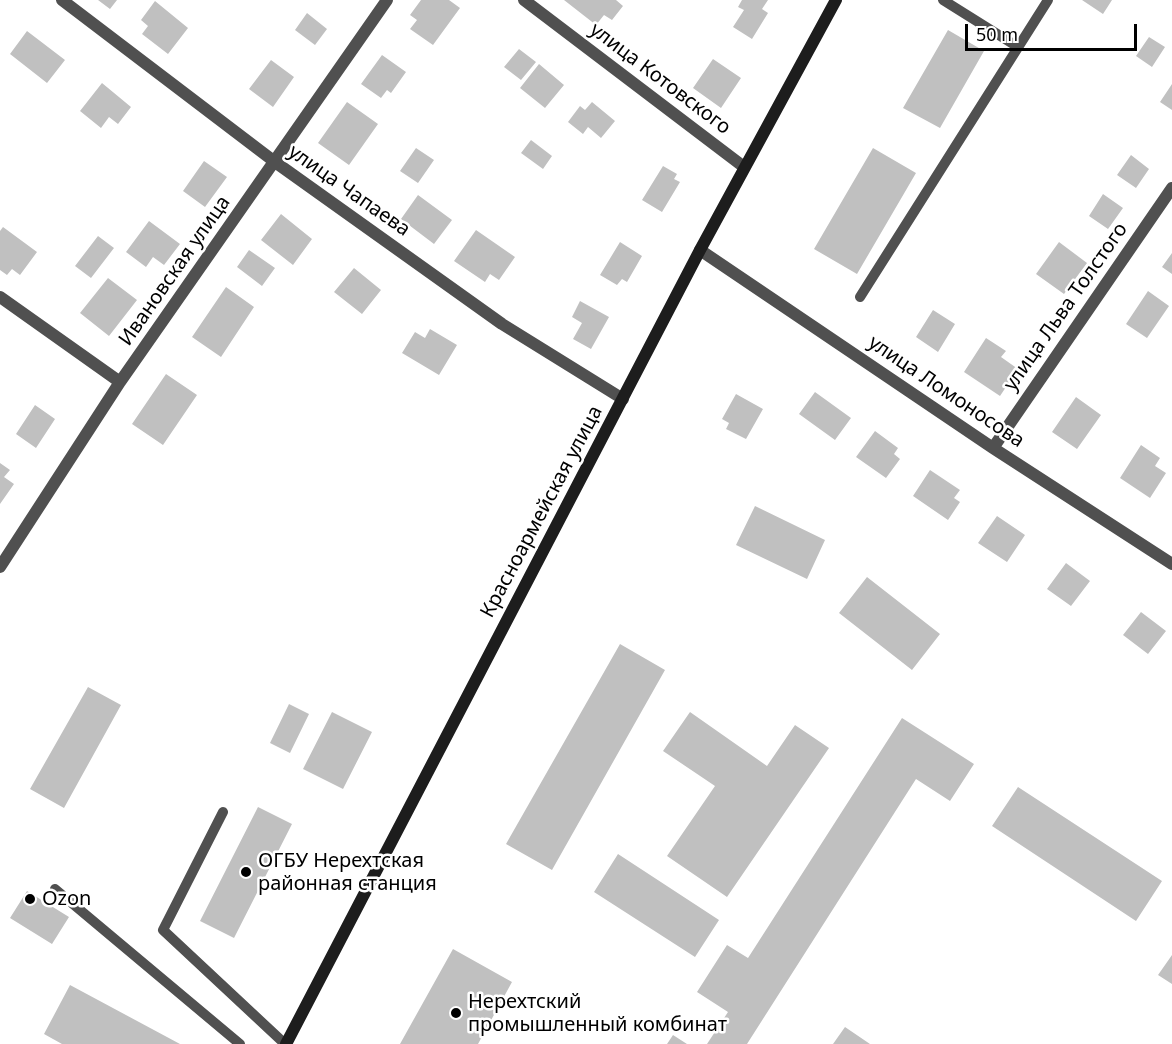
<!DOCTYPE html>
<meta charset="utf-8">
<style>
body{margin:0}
#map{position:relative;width:1172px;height:1044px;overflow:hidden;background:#fff;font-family:"Noto Sans",sans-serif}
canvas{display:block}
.scale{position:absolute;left:965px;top:24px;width:172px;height:27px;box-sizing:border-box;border:3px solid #000;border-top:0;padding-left:8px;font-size:18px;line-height:21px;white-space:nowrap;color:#000;-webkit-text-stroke:4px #fff;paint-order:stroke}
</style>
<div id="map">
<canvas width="1172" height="1044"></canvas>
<div class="scale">50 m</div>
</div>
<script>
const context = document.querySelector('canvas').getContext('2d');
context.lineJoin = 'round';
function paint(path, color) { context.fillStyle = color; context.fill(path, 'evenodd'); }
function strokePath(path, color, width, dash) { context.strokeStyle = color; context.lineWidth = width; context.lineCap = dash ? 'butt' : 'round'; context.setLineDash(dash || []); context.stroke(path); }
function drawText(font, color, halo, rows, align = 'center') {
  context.font = font + ' "Noto Sans",sans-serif'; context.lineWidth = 5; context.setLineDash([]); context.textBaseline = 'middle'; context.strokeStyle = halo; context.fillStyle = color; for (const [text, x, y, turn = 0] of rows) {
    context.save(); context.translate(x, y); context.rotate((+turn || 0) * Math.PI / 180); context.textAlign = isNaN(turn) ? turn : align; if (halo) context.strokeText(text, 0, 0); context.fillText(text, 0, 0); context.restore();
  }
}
paint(new Path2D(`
 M 98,0 L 117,0 L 110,9 Z
 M 421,0 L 449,0 L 460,8 L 433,45 L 410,29 L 417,20 L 410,15 Z
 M 564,0 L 616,0 L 623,6 L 612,20 L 604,15 L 596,25 Z
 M 742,0 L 768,0 L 762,9 L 768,13 L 752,39 L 733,27 L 744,10 L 738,7 Z
 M 1082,0 L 1112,0 L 1103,14 Z
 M 155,1 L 188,28 L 168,54 L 142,34 L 148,26 L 141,20 Z
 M 307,13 L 327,29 L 315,45 L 295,30 Z
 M 948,30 L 984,51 L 940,128 L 903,108 Z
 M 27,31 L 65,60 L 47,83 L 10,54 Z
 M 1149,37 L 1165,47 L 1152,67 L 1136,56 Z
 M 519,49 L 536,62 L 521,80 L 504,67 Z
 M 382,55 L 406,72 L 391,93 L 387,90 L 381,98 L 361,84 Z
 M 713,59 L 741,78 L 721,108 L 693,88 Z
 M 271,60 L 294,77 L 273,107 L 249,89 Z
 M 539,64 L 564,85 L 545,108 L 520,88 Z
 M 102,83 L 131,107 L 118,124 L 109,117 L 101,128 L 80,111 Z
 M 1172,84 L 1172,110 L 1160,102 Z
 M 347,102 L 378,124 L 349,165 L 318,143 Z
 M 592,102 L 615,121 L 601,138 L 588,127 L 583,134 L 568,122 L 580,106 L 585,110 Z
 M 531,140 L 552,156 L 543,169 L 521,153 Z
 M 416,148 L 434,160 L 418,183 L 400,171 Z
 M 873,148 L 916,173 L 857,274 L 814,249 Z
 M 1131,155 L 1149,169 L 1136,188 L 1117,175 Z
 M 204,161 L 227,177 L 205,207 L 183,191 Z
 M 663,166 L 677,174 L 674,179 L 680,182 L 662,212 L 642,200 Z
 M 1103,194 L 1123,208 L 1108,229 L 1089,216 Z
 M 418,195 L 452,220 L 434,244 L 401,219 Z
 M 281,214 L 312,239 L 293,265 L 261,240 Z
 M 149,221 L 180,244 L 164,265 L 153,257 L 146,267 L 126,252 Z
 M 3,227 L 37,252 L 20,275 L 12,269 L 7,275 L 0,270 L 0,231 Z
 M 476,230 L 515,257 L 499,280 L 490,274 L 485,282 L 454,261 Z
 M 98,236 L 114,248 L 91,278 L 75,266 Z
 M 620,242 L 642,256 L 627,282 L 622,279 L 617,285 L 600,275 Z
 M 1059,242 L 1087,263 L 1064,294 L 1036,274 Z
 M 249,250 L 275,268 L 262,286 L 237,267 Z
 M 1172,253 L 1172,274 L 1162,267 Z
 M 354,268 L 381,290 L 362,314 L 334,292 Z
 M 108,278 L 137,300 L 109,336 L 80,313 Z
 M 226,287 L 254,307 L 221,357 L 192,337 Z
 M 1148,291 L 1169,306 L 1147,338 L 1126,324 Z
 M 580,301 L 609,317 L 591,349 L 573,339 L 582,323 L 572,317 Z
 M 933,310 L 955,324 L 938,352 L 916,337 Z
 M 430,329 L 457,345 L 439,375 L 402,353 L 415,332 L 425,338 Z
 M 986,338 L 1006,351 L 1001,357 L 1018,369 L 1000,396 L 964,372 Z
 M 166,374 L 197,395 L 163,445 L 132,424 Z
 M 815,392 L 851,418 L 835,440 L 799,414 Z
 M 736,394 L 763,409 L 746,439 L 726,429 L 729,423 L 722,419 Z
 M 1076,397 L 1101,415 L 1077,449 L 1052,432 Z
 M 35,405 L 55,419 L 36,448 L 16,434 Z
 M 875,431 L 898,448 L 894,454 L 900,459 L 886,478 L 856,457 Z
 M 1141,445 L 1160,458 L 1155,466 L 1166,473 L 1150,498 L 1120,478 Z
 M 0,463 L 10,470 L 4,477 L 14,484 L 0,504 Z
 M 930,470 L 960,490 L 954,498 L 960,502 L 948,520 L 913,496 Z
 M 755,506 L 825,540 L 807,579 L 736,545 Z
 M 997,516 L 1025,535 L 1007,562 L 978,543 Z
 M 1066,563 L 1090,581 L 1071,606 L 1047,589 Z
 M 867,577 L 940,634 L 912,670 L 839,613 Z
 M 1141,612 L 1166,631 L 1148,654 L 1123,635 Z
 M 620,644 L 665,670 L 552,870 L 506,844 Z
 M 88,687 L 121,705 L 64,808 L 30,789 Z
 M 289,704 L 309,714 L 290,753 L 270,743 Z
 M 332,712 L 372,732 L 343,789 L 303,769 Z
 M 690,712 L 767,766 L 795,725 L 829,748 L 727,897 L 667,856 L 715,786 L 663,751 Z
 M 902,718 L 974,764 L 950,801 L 916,779 L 747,1044 L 707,1044 L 728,1012 L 697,992 L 727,945 L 748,958 Z
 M 1018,787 L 1162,881 L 1136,921 L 992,826 Z
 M 258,807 L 292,824 L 234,938 L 200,921 Z
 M 618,854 L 719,920 L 695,957 L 594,892 Z
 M 27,891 L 69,917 L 52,944 L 10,918 Z
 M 453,949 L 512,982 L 478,1044 L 400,1044 Z
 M 1172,955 L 1172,984 L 1158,975 Z
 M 70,985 L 180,1044 L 62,1044 L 44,1034 Z
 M 845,1027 L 870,1044 L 833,1044 Z
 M 673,1035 L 687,1044 L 667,1044 Z`), '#c0c0c0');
strokePath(new Path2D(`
 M 943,0 L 1018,47
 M 860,297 L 1048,0
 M 223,812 L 163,930 L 285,1044
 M 55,889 L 240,1044`), '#505050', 10);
strokePath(new Path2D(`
 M 62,0 L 275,162 L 502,324 L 623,399
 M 524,0 L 744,167
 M 700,250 L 993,448 L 1172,564
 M 0,297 L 120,382
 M 993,448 L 1172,188
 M 0,567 L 120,382 L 387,0`), '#505050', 12);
strokePath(new Path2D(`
 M 286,1044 L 700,250 L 836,0`), '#1d1d1d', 12);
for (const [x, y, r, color] of [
 [246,872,6,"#000"],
 [30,899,6,"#000"],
 [456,1013,6,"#000"]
]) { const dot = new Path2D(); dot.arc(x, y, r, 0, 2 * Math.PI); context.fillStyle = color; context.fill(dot); strokePath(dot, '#fff', 2); }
drawText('20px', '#000', '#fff', [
 ["улица Котовского",660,79,37],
 ["улица Чапаева",349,191,35],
 ["Ивановская улица",175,271,-55],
 ["улица Льва Толстого",1066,307,-55],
 ["улица Ломоносова",946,392,34],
 ["Красноармейская улица",542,512,-62]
]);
drawText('20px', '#000', '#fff', [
 ["ОГБУ Нерехтская",258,861],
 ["районная станция",258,884],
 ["Ozon",42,899],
 ["Нерехтский",468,1002],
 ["промышленный комбинат",468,1025]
], 'left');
</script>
